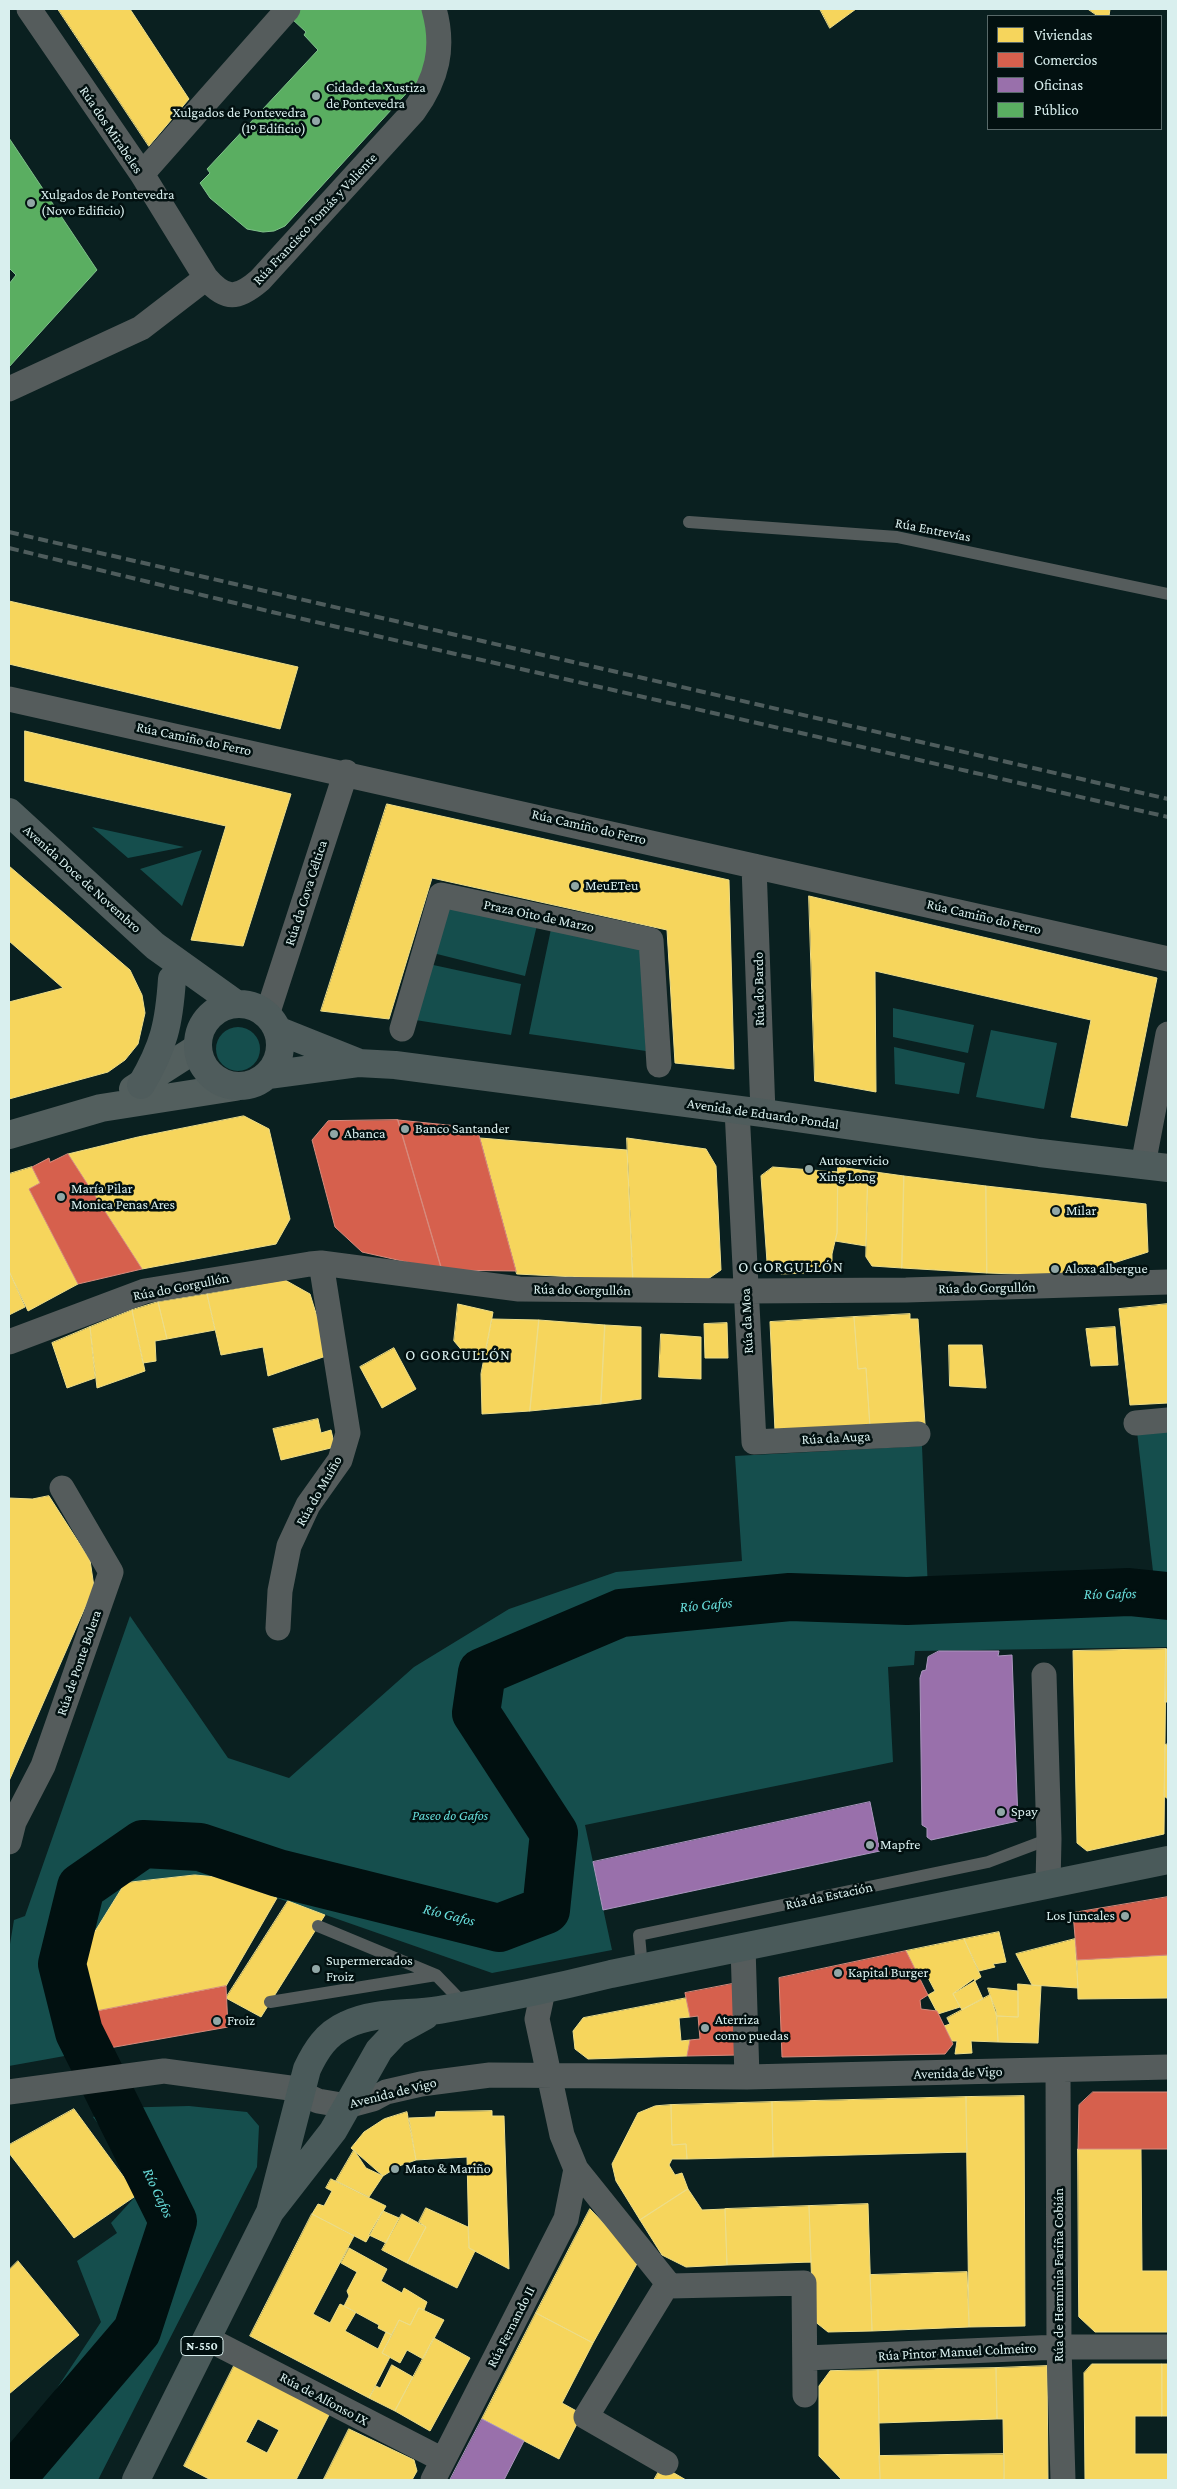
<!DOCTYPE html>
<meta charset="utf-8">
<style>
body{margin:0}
#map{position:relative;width:1177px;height:2489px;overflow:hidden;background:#0a2020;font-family:"Crimson Pro",serif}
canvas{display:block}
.frame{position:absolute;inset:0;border:10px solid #d9efee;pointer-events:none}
.legend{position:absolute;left:987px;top:15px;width:175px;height:115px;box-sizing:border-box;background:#021010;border:1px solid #586969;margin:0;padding:6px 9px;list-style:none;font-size:15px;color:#d9efee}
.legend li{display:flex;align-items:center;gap:10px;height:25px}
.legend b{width:25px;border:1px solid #586969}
</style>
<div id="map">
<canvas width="1177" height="2489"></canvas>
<div class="frame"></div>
<ul class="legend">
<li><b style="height:14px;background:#f6d55c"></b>Viviendas</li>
<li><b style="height:14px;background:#d6604d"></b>Comercios</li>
<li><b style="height:14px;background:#9970ab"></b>Oficinas</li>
<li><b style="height:14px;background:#5aae61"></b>Público</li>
</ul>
</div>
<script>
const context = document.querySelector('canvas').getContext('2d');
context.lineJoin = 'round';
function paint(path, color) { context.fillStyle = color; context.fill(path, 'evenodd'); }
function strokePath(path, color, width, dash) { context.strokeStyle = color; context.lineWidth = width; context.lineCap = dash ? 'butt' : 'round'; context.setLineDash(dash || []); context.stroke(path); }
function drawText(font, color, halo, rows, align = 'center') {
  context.font = font + ' "Crimson Pro",serif'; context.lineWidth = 5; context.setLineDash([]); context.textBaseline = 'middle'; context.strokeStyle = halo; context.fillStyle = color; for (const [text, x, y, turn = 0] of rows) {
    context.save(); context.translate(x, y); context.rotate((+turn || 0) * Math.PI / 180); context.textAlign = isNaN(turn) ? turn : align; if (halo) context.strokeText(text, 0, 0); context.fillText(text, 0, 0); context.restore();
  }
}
paint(new Path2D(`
 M 92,827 L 184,847 L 128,858 Z
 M 202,850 L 182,906 L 140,869 Z
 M 442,905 L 537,925 L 525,976 L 429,952 Z
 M 551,929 L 640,947 L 646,1051 L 529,1034 Z
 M 424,963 L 521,984 L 511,1035 L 409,1019 Z
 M 893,1008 L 974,1025 L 968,1053 L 893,1037 Z
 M216 1049a22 22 0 1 1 44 0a22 22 0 1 1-44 0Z
 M 991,1030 L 1057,1043 L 1044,1109 L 976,1097 Z
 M 894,1047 L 965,1063 L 959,1094 L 895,1084 Z
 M 1136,1423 L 1168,1424 L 1168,1647 L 915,1651 L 914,1665 L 888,1667 L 893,1762 L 585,1825 L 612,1950 L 492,1973 L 217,1877 L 195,1875 L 125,1883 L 84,1949 L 98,2050 L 9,2066 L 9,1950 L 14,1920 L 25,1916 L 130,1616 L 228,1758 L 289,1778 L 414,1667 L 509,1609 L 616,1572 L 742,1561 L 735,1456 L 922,1446 L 928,1591 L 1154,1580 Z
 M 189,2106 L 247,2112 L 259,2126 L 257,2167 L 98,2480 L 9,2480 L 9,2449 L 43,2409 L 101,2322 L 77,2261 L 117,2233 L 111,2223 L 145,2186 L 93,2117 L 113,2108 Z`), '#154e4d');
const homes = new Path2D(`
 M 58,9 L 130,9 L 189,99 L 149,146 Z
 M 820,9 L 856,9 L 830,28 Z
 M 1088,9 L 1110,9 L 1109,16 L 1098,16 Z
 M 9,601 L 298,667 L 280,729 L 9,664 Z
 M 25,731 L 291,794 L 243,946 L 191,940 L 226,826 L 25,781 Z
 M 387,804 L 729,880 L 734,1069 L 675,1063 L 667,930 L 432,878 L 389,1019 L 321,1011 Z
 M 9,866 L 130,970 L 142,995 L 145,1013 L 138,1044 L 125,1060 L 108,1072 L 9,1099 L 9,1002 L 63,988 L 9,941 Z
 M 809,896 L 1157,978 L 1127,1126 L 1071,1117 L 1091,1020 L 875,971 L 876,1092 L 815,1081 Z
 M 244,1116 L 269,1129 L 290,1219 L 276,1244 L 142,1269 L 68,1154 L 138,1137 Z
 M 480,1138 L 627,1150 L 633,1280 L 517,1274 Z
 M 627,1138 L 706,1149 L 716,1166 L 721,1270 L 708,1279 L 633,1280 Z
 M 32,1167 L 40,1183 L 29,1189 L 78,1284 L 28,1311 L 9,1271 L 9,1174 Z
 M 773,1167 L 838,1172 L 837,1233 L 832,1254 L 832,1272 L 781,1274 L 767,1262 L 761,1176 Z
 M 838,1167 L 868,1171 L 866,1246 L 835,1241 L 837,1233 Z
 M 868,1171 L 904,1176 L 902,1268 L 872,1266 L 866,1257 Z
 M 904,1176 L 986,1186 L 987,1273 L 902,1268 Z
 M 986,1186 L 1146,1204 L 1148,1252 L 1073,1276 L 987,1273 Z
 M 9,1271 L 25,1307 L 9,1315 Z
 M 285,1280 L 310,1294 L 329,1355 L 268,1376 L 263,1347 L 221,1355 L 207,1294 Z
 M 207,1294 L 215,1330 L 167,1339 L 158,1302 Z
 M 158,1302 L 167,1339 L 155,1341 L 156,1361 L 143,1363 L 132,1310 Z
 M 458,1304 L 493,1312 L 485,1357 L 475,1355 L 470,1360 L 454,1341 Z
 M 1168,1304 L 1168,1403 L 1130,1405 L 1119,1309 Z
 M 132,1310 L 145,1371 L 97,1388 L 90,1327 Z
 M 910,1314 L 910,1319 L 918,1319 L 925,1424 L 870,1427 L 866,1368 L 858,1369 L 854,1317 Z
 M 854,1317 L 858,1369 L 866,1368 L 870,1427 L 775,1431 L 770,1322 Z
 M 492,1319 L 539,1320 L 530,1411 L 482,1414 L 481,1374 Z
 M 539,1320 L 605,1325 L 601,1404 L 530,1411 Z
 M 727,1323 L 728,1358 L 705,1358 L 704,1324 Z
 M 605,1325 L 641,1327 L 641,1399 L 601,1404 Z
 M 90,1327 L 95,1378 L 67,1388 L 52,1343 Z
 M 1115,1327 L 1118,1365 L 1091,1366 L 1086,1329 Z
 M 661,1334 L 701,1337 L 701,1379 L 659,1377 Z
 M 949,1345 L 982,1345 L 986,1388 L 950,1386 Z
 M 394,1348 L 416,1389 L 382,1408 L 360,1367 Z
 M 318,1419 L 321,1433 L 331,1430 L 335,1447 L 281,1460 L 273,1429 Z
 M 49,1496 L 90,1560 L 94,1587 L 9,1781 L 9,1498 L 32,1499 Z
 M 1166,1649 L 1168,1649 L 1168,1702 L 1165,1702 Z
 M 1166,1649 L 1164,1834 L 1087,1851 L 1077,1843 L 1073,1651 Z
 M 1168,1744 L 1168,1799 L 1164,1796 L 1165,1745 Z
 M 195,1875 L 217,1877 L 277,1898 L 226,1986 L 93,2012 L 84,1949 L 125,1883 Z
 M 288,1901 L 325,1915 L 261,2017 L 226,1998 Z
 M 999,1932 L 1006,1962 L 993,1964 L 995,1967 L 979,1971 L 964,1939 Z
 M 964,1939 L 981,1977 L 953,1994 L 960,2007 L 938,2014 L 928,1995 L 935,1991 L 925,1972 L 918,1975 L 906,1951 Z
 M 1075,1939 L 1078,1988 L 1032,1985 L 1016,1954 Z
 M 1168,1955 L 1168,1998 L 1078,1999 L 1077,1960 Z
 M 974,1979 L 983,1999 L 962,2010 L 953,1994 Z
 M 1018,1984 L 1041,1986 L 1038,2043 L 998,2042 L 997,2016 L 1018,2017 Z
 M 988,1988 L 1018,1991 L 1018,2017 L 997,2016 Z
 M 990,1995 L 996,2010 L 998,2042 L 971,2041 L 972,2053 L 955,2054 L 957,2041 L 952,2041 L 944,2026 L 950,2024 L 947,2018 Z
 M 687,1998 L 690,2017 L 679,2018 L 681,2041 L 690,2040 L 687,2056 L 588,2059 L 575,2049 L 573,2031 L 583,2018 Z
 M 1024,2096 L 1025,2326 L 969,2327 L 966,2097 Z
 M 966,2097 L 967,2152 L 773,2157 L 772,2102 Z
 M 772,2102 L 773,2157 L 687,2159 L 686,2144 L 672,2145 L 671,2105 Z
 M 671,2105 L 672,2145 L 686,2144 L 687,2159 L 672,2159 L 669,2165 L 675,2175 L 682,2173 L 688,2189 L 640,2220 L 616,2181 L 612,2164 L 638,2113 L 655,2106 Z
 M 74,2109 L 137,2195 L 74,2238 L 9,2153 L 9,2145 Z
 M 492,2111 L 492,2116 L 504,2116 L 509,2269 L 469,2248 L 467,2157 L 416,2160 L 409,2118 L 435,2117 L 436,2112 Z
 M 407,2112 L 416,2160 L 399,2166 L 383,2176 L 351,2148 L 364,2132 L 384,2119 Z
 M 1078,2149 L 1141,2149 L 1142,2271 L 1168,2271 L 1168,2332 L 1095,2332 L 1079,2317 Z
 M 354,2150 L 366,2168 L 383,2176 L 369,2197 L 336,2181 Z
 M 331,2179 L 386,2206 L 366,2242 L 312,2214 L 318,2204 L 324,2206 L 332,2191 L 326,2188 Z
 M 688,2189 L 702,2210 L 725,2209 L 727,2265 L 686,2267 L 662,2255 L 640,2220 Z
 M 868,2204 L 872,2331 L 828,2332 L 813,2320 L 809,2206 Z
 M 809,2206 L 811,2262 L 727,2265 L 725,2209 Z
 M 426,2208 L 468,2227 L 469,2248 L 475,2251 L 457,2288 L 407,2263 L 426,2227 L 419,2222 Z
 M 590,2209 L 639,2260 L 593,2343 L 536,2313 Z
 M 383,2211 L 399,2218 L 386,2243 L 369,2235 Z
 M 312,2214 L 354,2236 L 313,2314 L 330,2323 L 340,2304 L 356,2312 L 345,2331 L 378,2349 L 386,2332 L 392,2335 L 382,2353 L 390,2357 L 369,2398 L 250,2336 Z
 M 402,2214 L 426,2227 L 407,2263 L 382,2250 Z
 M 349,2248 L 387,2269 L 381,2281 L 402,2293 L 404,2288 L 427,2302 L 424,2310 L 419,2308 L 410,2325 L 399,2320 L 392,2335 L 378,2328 L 379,2325 L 344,2306 L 349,2296 L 347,2291 L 357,2272 L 341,2263 Z
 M 18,2261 L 79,2335 L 9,2394 L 9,2270 Z
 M 967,2272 L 969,2327 L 872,2331 L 870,2275 Z
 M 419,2308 L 444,2320 L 423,2359 L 407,2350 L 400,2363 L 382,2353 L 399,2320 L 410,2325 Z
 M 536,2313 L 593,2343 L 562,2403 L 582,2414 L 559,2459 L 482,2419 Z
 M 434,2338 L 470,2358 L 430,2431 L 395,2411 Z
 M 238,2358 L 333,2407 L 296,2480 L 211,2480 L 184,2466 ZM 258,2419 L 279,2430 L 267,2453 L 246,2442 Z
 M 1092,2364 L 1162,2364 L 1162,2416 L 1135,2416 L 1135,2454 L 1168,2454 L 1168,2480 L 1085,2480 L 1084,2373 Z
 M 1162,2364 L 1168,2364 L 1168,2416 L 1162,2416 Z
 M 392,2365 L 413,2377 L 395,2411 L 369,2398 L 376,2386 L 380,2388 Z
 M 1047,2366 L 1048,2480 L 1004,2480 L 1003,2419 L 997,2419 L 996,2368 Z
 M 996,2368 L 997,2419 L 879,2423 L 878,2370 Z
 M 878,2370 L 880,2480 L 842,2480 L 819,2456 L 819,2386 L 830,2371 Z
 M 349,2429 L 414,2460 L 417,2471 L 412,2480 L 324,2479 Z
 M 1004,2454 L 1004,2480 L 880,2480 L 879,2456 Z
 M 662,2466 L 686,2480 L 654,2480 Z`);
paint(homes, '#f6d55c');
strokePath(homes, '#eddd88', 1);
const shops = new Path2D(`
 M 398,1120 L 477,1128 L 516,1271 L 442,1270 Z
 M 398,1120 L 442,1270 L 362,1252 L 335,1227 L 312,1140 L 328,1121 Z
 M 68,1154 L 142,1269 L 78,1284 L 29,1189 L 40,1183 L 32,1167 L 49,1158 L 50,1162 Z
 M 1168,1897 L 1168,1955 L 1077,1960 L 1073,1913 Z
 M 906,1951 L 928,1995 L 920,2000 L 921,2009 L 937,2011 L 953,2044 L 945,2054 L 782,2057 L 779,1978 Z
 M 737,1983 L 739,2055 L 687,2056 L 690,2040 L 700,2039 L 698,2016 L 690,2017 L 685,1993 Z
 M 226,1986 L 228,2027 L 98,2050 L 93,2012 Z
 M 1093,2092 L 1168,2092 L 1168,2149 L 1078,2149 L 1079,2105 Z`);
paint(shops, '#d6604d');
strokePath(shops, '#d78b7d', 1);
const offices = new Path2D(`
 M 939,1651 L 999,1651 L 998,1656 L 1012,1655 L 1018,1821 L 931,1840 L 927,1837 L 927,1828 L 922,1825 L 920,1678 L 922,1671 L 926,1670 L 928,1657 Z
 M 870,1802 L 880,1851 L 603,1910 L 593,1862 Z
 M 482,2419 L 524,2441 L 504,2480 L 450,2480 Z`);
paint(offices, '#9970ab');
strokePath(offices, '#ac96bf', 1);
const public = new Path2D(`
 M 301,9 L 425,9 L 433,37 L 424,74 L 285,226 L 274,231 L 263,232 L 247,229 L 210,198 L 200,183 L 210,173 L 207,169 L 318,50 L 304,35 L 306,32 L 292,19 Z
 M 9,138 L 97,270 L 9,367 L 9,284 L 16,275 L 9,268 Z`);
paint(public, '#5aae61');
strokePath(public, '#80c28b', 1);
strokePath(new Path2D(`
 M 10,2480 L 137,2331 L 173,2221 L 79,2032 L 62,1964 L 81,1887 L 143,1844 L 200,1847 L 278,1873 L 499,1928 L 546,1910 L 554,1833 L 476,1713 L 482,1672 L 621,1613 L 790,1597 L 907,1601 L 1129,1592 L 1168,1596`), '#011010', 48);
strokePath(new Path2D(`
 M 689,522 L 897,537 L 1168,594
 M 318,1926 L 436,1975 L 465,2005
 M 642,1968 L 639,1935 L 988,1862 L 1049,1839
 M 270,2002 L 436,1975`), '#555c5c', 12);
strokePath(new Path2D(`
 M 29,9 L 142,174 L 206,278 C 226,301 238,299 260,280 L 414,111 C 437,79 445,48 434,9
 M 142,174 L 288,9
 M 9,389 L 141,328 L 206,278
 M 9,699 C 396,783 782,871 1168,959
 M 754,866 L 763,1113
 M 267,1015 L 346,772
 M 402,1029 L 441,895 L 651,940 L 659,1065
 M 737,1110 L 754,1442 L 918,1434
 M 1143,1165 L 1168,1034
 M 9,1342 L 145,1291 L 310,1264 L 321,1263 L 519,1289 L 745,1291 L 906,1290 L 1168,1282
 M 1136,1423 L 1168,1420
 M 278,1628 L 280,1591 L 289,1546 L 308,1505 L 340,1460 L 348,1433 L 321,1263
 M 1044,1675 L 1049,1839 L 1048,1885
 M 9,1842 L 14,1822 L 43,1766 L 111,1572 L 62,1488
 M 743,1947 L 747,2077
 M 543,1991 L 537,2019 L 562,2135 L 576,2169 L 670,2286 L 804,2283 L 805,2395
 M 1058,2070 L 1059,2347 L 1063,2480
 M 9,2092 L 164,2071 L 290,2088 L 318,2101 L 347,2106 L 373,2099 L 386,2092 L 421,2084 L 490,2075 L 747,2077 L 1168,2067
 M 206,2338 L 443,2460
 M 806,2358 L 1059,2347 L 1168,2347
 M 666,2463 L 586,2417 L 668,2283
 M 433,2480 L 566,2219 L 576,2169`), '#555c5c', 25);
strokePath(new Path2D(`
 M 133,1089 L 197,1048
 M 9,1135 L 101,1108 L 235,1087`), '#535f5e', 28);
strokePath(new Path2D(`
 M 9,812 L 155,946 L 236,1004
 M198 1045a41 41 0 1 1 82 0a41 41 0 1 1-82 0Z
 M 277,1030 L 357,1062
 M 268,1075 L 358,1063 L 395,1065 L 763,1113 L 1040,1153 L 1168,1168
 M 141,1085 C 164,1046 169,1024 172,979`), '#4f5c5c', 28);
strokePath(new Path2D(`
 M 270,2212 L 307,2069 C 316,2050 326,2034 346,2025 C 374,2011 409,2015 439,2010 C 497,2000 554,1988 611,1974 L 1168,1860
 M 136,2480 L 270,2212 L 333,2131 L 379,2050 L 396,2032 L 425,2016`), '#4a5a5a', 28);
strokePath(new Path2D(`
 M 9,532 L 1168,799
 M 9,548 L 272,612 L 1168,817`), '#4e5c5c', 4, [10, 5]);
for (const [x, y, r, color] of [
 [316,96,5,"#91a7a6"],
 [316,121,5,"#91a7a6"],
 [31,203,5,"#91a7a6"],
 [575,886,5,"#91a7a6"],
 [405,1129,5,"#91a7a6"],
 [334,1134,5,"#91a7a6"],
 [809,1169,5,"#91a7a6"],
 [61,1197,5,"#91a7a6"],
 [1056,1211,5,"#91a7a6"],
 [1055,1269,5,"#91a7a6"],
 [1001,1812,5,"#91a7a6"],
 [870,1845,5,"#91a7a6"],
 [1125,1916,5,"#91a7a6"],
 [316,1969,5,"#91a7a6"],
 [838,1973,5,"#91a7a6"],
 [217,2021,5,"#91a7a6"],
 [705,2028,5,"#91a7a6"],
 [395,2169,5,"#91a7a6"]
]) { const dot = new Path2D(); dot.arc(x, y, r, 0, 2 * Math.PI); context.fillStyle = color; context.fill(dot); strokePath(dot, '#021010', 2); }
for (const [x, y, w] of [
 [202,2346,42]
]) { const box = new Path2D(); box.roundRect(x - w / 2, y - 9.5, w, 19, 4); context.fillStyle = '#021010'; context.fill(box); strokePath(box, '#d9efee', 1); }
drawText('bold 12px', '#d9efee', null, [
 ["N-550",202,2346]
]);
drawText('14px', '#d9efee', '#021010', [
 ["Cidade da Xustiza",326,88],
 ["de Pontevedra",326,104],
 ["Xulgados de Pontevedra",306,113,"right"],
 ["(1º Edificio)",306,129,"right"],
 ["Xulgados de Pontevedra",41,195],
 ["(Novo Edificio)",41,211],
 ["MeuETeu",585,886],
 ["Banco Santander",415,1129],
 ["Abanca",344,1134],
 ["Autoservicio",819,1161],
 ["Xing Long",819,1177],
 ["María Pilar",71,1189],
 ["Monica Penas Ares",71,1205],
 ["Milar",1066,1211],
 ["Aloxa albergue",1065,1269],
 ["Spay",1011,1812],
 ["Mapfre",880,1845],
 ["Los Juncales",1115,1916,"right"],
 ["Supermercados",326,1961],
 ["Froiz",326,1977],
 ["Kapital Burger",848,1973],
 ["Aterriza",715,2020],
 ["como puedas",715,2036],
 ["Froiz",227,2021],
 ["Mato & Mariño",405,2169]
], 'left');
drawText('14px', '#d9efee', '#021010', [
 ["Rúa dos Mirabeles",111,130,56],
 ["Rúa Francisco Tomás y Valiente",315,219,-47],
 ["Rúa Entrevías",933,530,11],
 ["Rúa Camiño do Ferro",194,739,12],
 ["Rúa Camiño do Ferro",589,827,13],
 ["Avenida Doce de Novembro",82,879,42],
 ["Rúa da Cova Céltica",306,893,-72],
 ["Praza Oito de Marzo",539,916,12],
 ["Rúa Camiño do Ferro",984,917,13],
 ["Rúa do Bardo",759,989,-91],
 ["Avenida de Eduardo Pondal",763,1114,8],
 ["Rúa do Gorgullón",181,1287,-11],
 ["Rúa do Gorgullón",987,1288,-1],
 ["Rúa do Gorgullón",582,1290,1],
 ["Rúa da Moa",747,1321,-93],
 ["Rúa da Auga",836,1438,-3],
 ["Rúa do Muíño",319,1491,-60],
 ["Rúa de Ponte Bolera",79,1663,-71],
 ["Rúa da Estación",829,1896,-12],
 ["Avenida de Vigo",958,2073,-2],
 ["Avenida de Vigo",393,2093,-14],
 ["Rúa de Herminia Fariña Cobián",1059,2275,-90],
 ["Rúa Fernando II",511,2327,-63],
 ["Rúa Pintor Manuel Colmeiro",957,2352,-3],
 ["Rúa de Alfonso IX",324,2399,28]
]);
drawText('italic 14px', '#65dbd9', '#021010', [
 ["Paseo do Gafos",450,1816]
]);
context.letterSpacing = '1px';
drawText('15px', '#d9efee', '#021010', [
 ["O GORGULLÓN",791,1267],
 ["O GORGULLÓN",458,1355]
]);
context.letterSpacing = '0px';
drawText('italic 15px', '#68dedc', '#021010', [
 ["Río Gafos",1110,1594,-1],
 ["Río Gafos",706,1605,-5],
 ["Río Gafos",449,1915,14],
 ["Río Gafos",158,2193,65]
]);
</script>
